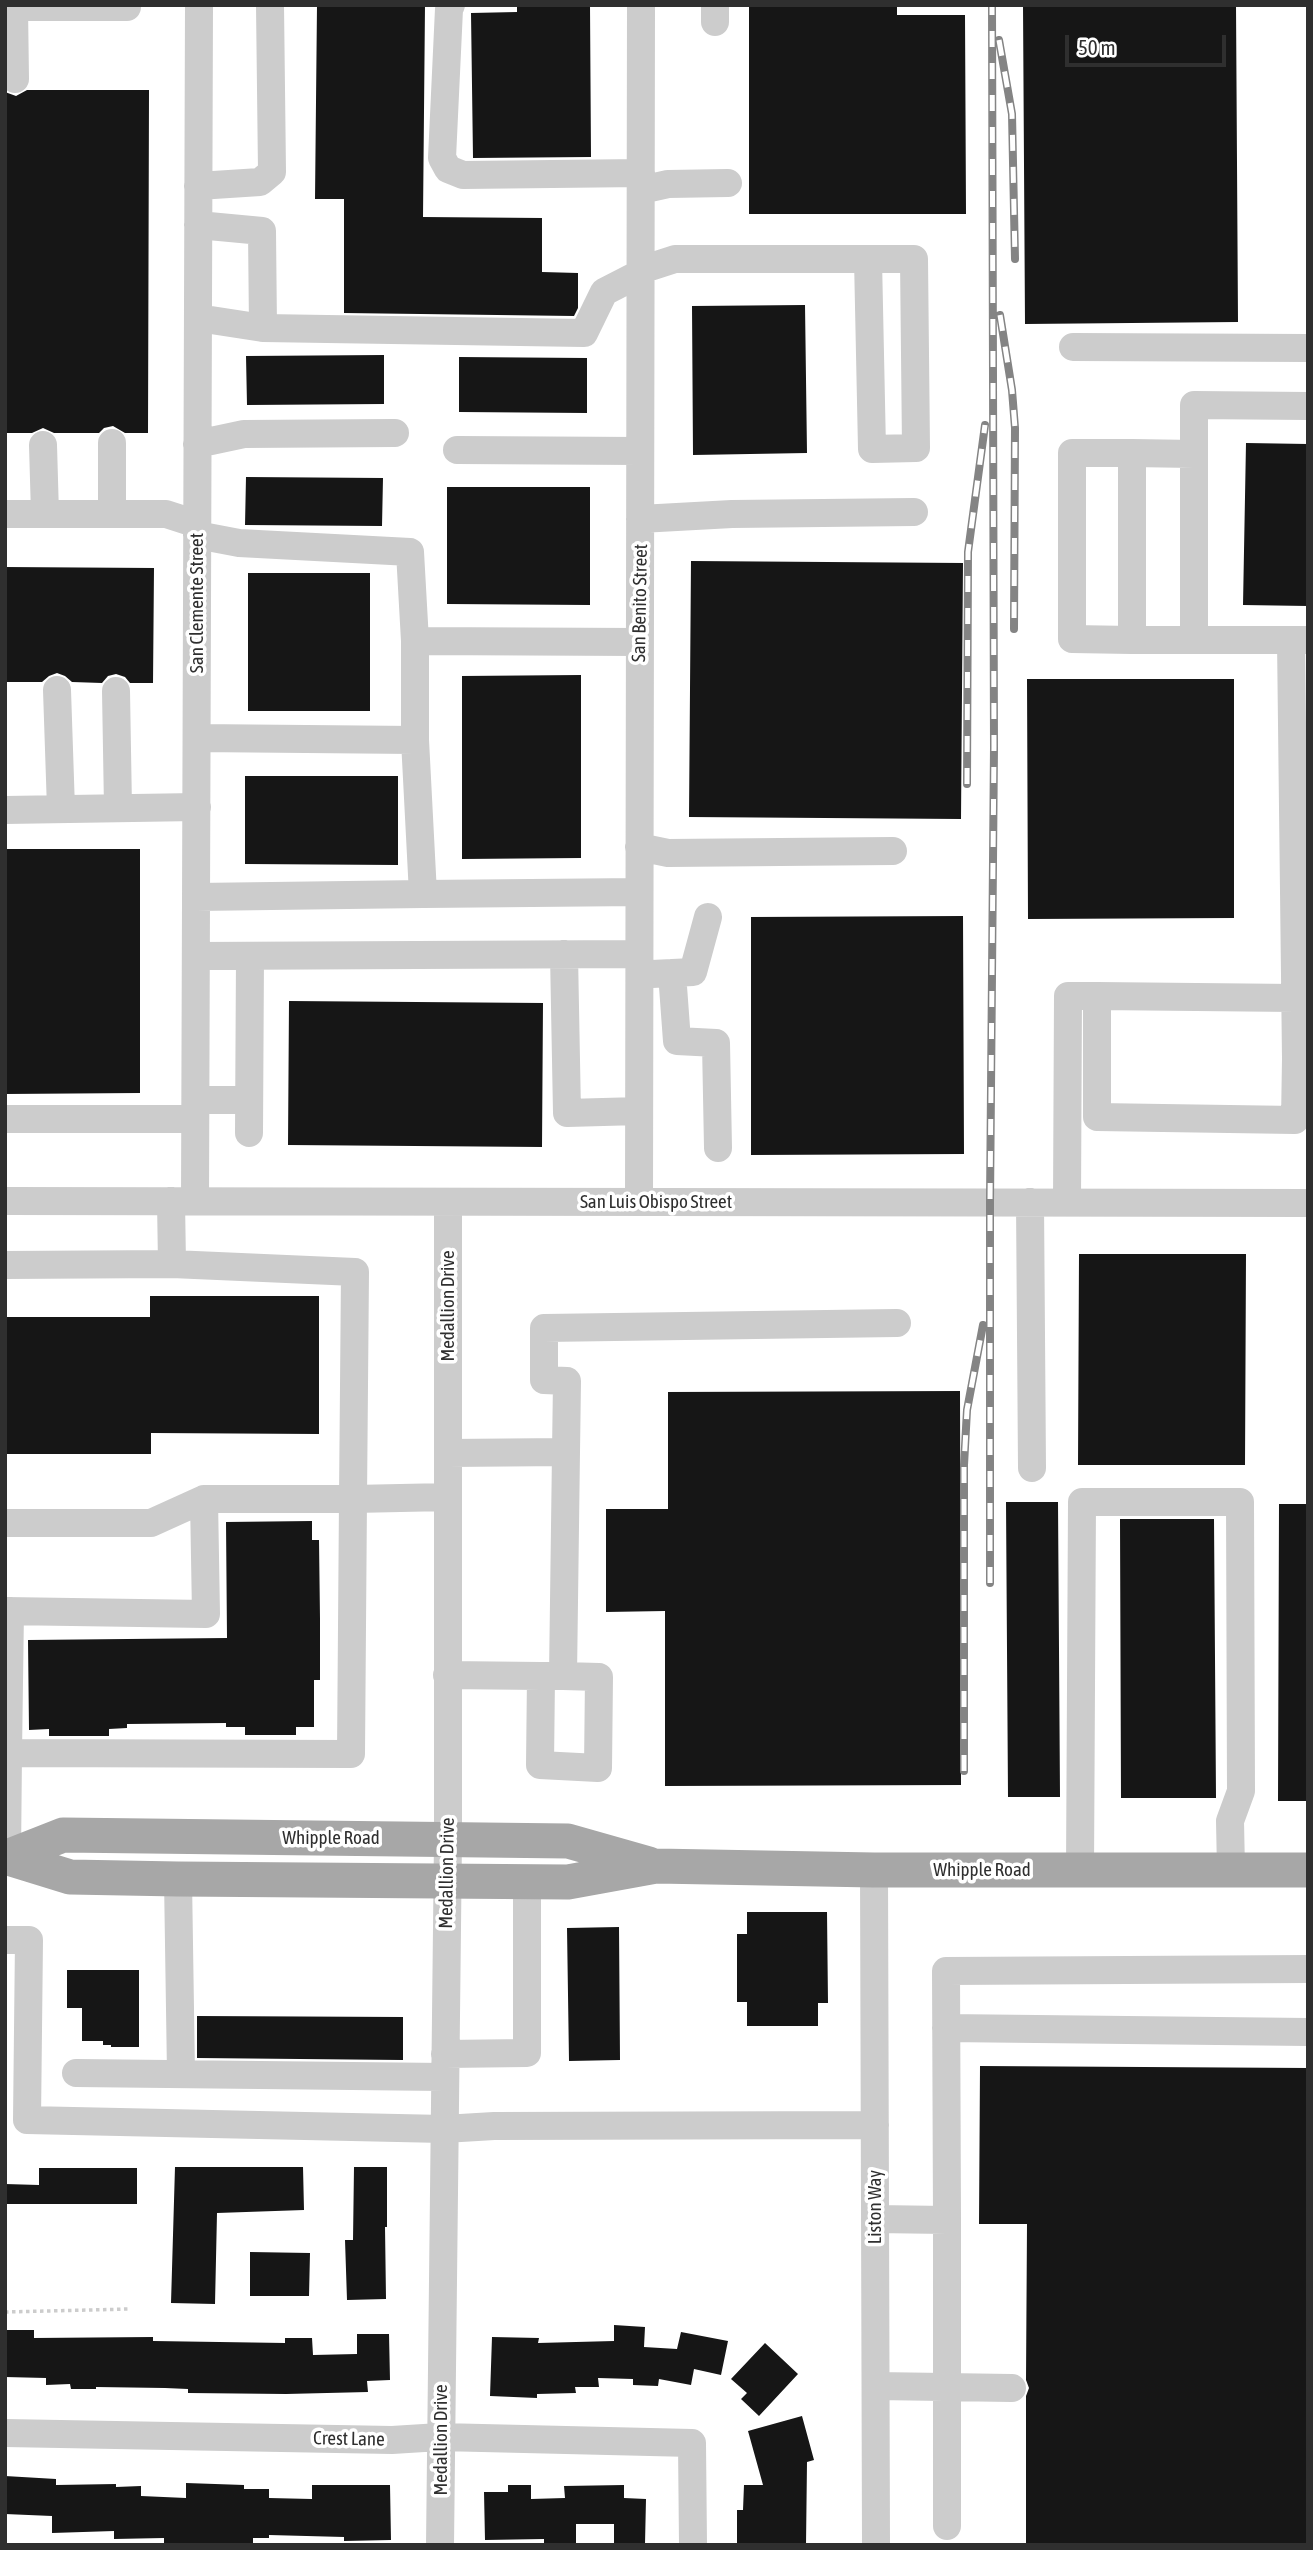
<!DOCTYPE html>
<style>
body{margin:0}
#map{position:relative;width:1313px;height:2550px;overflow:hidden;background:#fff;font-family:"Asap Condensed",sans-serif}
canvas{display:block}
.frame{position:absolute;inset:0;border:7px solid #2f2f2f;pointer-events:none}
.scale{position:absolute;left:1065px;top:35px;width:161px;height:32px;box-sizing:border-box;border:4px solid #2f2f2f;border-top:0;padding-left:9px;font-size:21px;line-height:24px;white-space:nowrap;color:#2f2f2f;-webkit-text-stroke:5px #fff;paint-order:stroke}
</style>
<div id="map">
<canvas width="1313" height="2550"></canvas>
<div class="frame"></div>
<div class="scale">50 m</div>
</div>
<script>
const context = document.querySelector('canvas').getContext('2d');
context.lineJoin = 'round';
function paint(path, color) { context.fillStyle = color; context.fill(path, 'evenodd'); }
function strokePath(path, color, width, dash) { context.strokeStyle = color; context.lineWidth = width; context.lineCap = dash ? 'butt' : 'round'; context.setLineDash(dash || []); context.stroke(path); }
function drawText(font, color, halo, rows, align = 'center') {
  context.font = font + ' "Asap Condensed",sans-serif'; context.lineWidth = 7; context.setLineDash([]); context.textBaseline = 'middle'; context.strokeStyle = halo; context.fillStyle = color; for (const [text, x, y, turn = 0] of rows) {
    context.save(); context.translate(x, y); context.rotate((+turn || 0) * Math.PI / 180); context.textAlign = isNaN(turn) ? turn : align; if (halo) context.strokeText(text, 0, 0); context.fillText(text, 0, 0); context.restore();
  }
}
paint(new Path2D(`
 M 317,5 L 425,5 L 423,217 L 542,218 L 542,272 L 578,273 L 578,308 L 574,316 L 344,313 L 344,199 L 315,199 Z
 M 517,5 L 590,5 L 591,157 L 473,158 L 471,13 L 517,12 Z
 M 749,5 L 897,5 L 897,15 L 965,15 L 966,214 L 749,214 Z
 M 1023,5 L 1236,5 L 1238,322 L 1025,324 Z
 M 27,90 L 149,90 L 148,433 L 125,433 L 113,426 L 104,428 L 99,433 L 54,433 L 43,428 L 32,433 L 5,433 L 5,92 L 16,96 Z
 M 805,305 L 807,453 L 693,455 L 692,306 Z
 M 384,355 L 384,404 L 247,405 L 246,356 Z
 M 459,357 L 587,358 L 587,413 L 459,412 Z
 M 1246,443 L 1308,444 L 1308,606 L 1243,605 Z
 M 246,477 L 383,478 L 382,526 L 245,525 Z
 M 447,487 L 590,487 L 590,605 L 447,604 Z
 M 691,561 L 963,563 L 961,819 L 689,817 Z
 M 5,567 L 154,568 L 153,683 L 130,683 L 125,677 L 116,674 L 108,676 L 102,683 L 72,682 L 65,676 L 57,673 L 49,676 L 42,682 L 5,682 Z
 M 248,573 L 370,573 L 370,711 L 248,711 Z
 M 581,675 L 581,858 L 462,859 L 462,676 Z
 M 1027,679 L 1234,679 L 1234,918 L 1028,919 Z
 M 245,776 L 398,776 L 398,865 L 245,864 Z
 M 5,849 L 140,849 L 140,1093 L 5,1094 Z
 M 963,916 L 964,1154 L 751,1155 L 751,917 Z
 M 289,1001 L 543,1003 L 542,1147 L 288,1145 Z
 M 1079,1254 L 1246,1254 L 1245,1465 L 1078,1465 Z
 M 150,1296 L 319,1296 L 319,1434 L 151,1433 L 151,1454 L 5,1454 L 5,1317 L 150,1317 Z
 M 960,1391 L 961,1785 L 665,1786 L 665,1611 L 606,1612 L 606,1509 L 668,1509 L 668,1392 Z
 M 1006,1502 L 1058,1502 L 1060,1797 L 1008,1797 Z
 M 1279,1504 L 1308,1504 L 1308,1801 L 1278,1801 Z
 M 1120,1519 L 1214,1519 L 1216,1798 L 1121,1798 Z
 M 312,1521 L 312,1540 L 319,1540 L 320,1619 L 320,1680 L 314,1680 L 314,1727 L 296,1727 L 296,1735 L 245,1735 L 245,1727 L 226,1727 L 226,1723 L 127,1724 L 127,1728 L 109,1729 L 109,1736 L 49,1736 L 49,1729 L 29,1730 L 28,1640 L 227,1638 L 226,1522 Z
 M 747,1912 L 827,1912 L 828,2003 L 818,2003 L 818,2026 L 747,2026 L 747,2002 L 737,2002 L 737,1934 L 747,1934 Z
 M 619,1927 L 620,2060 L 569,2061 L 567,1928 Z
 M 67,1970 L 139,1970 L 139,2047 L 111,2047 L 111,2045 L 103,2045 L 103,2041 L 82,2041 L 82,2008 L 67,2008 Z
 M 197,2016 L 403,2017 L 403,2060 L 197,2058 Z
 M 980,2066 L 1308,2068 L 1308,2545 L 1026,2545 L 1026,2396 L 1029,2388 L 1026,2380 L 1027,2224 L 979,2224 Z
 M 175,2167 L 303,2167 L 304,2210 L 217,2213 L 215,2304 L 171,2303 Z
 M 354,2167 L 387,2167 L 387,2227 L 385,2227 L 386,2299 L 347,2300 L 345,2240 L 353,2240 Z
 M 39,2168 L 137,2168 L 137,2204 L 5,2204 L 5,2184 L 39,2185 Z
 M 250,2252 L 310,2253 L 309,2296 L 250,2296 Z
 M 614,2325 L 645,2327 L 644,2347 L 677,2349 L 681,2332 L 728,2341 L 721,2375 L 694,2369 L 691,2385 L 659,2379 L 658,2386 L 633,2385 L 633,2379 L 598,2378 L 599,2387 L 575,2387 L 576,2393 L 537,2394 L 537,2398 L 490,2396 L 492,2337 L 539,2338 L 538,2343 L 614,2341 Z
 M 7,2330 L 34,2330 L 34,2338 L 153,2337 L 153,2341 L 285,2343 L 285,2338 L 312,2338 L 313,2355 L 357,2354 L 357,2334 L 389,2334 L 390,2380 L 367,2381 L 368,2392 L 286,2394 L 188,2393 L 188,2389 L 165,2388 L 96,2387 L 96,2389 L 71,2389 L 70,2384 L 46,2385 L 46,2378 L 5,2377 Z
 M 765,2343 L 798,2374 L 759,2416 L 741,2399 L 747,2393 L 731,2379 Z
 M 802,2416 L 814,2460 L 807,2462 L 806,2545 L 737,2545 L 737,2510 L 743,2510 L 744,2485 L 763,2485 L 748,2431 Z
 M 5,2476 L 56,2479 L 56,2485 L 116,2484 L 116,2487 L 141,2486 L 141,2496 L 186,2498 L 186,2483 L 244,2485 L 244,2489 L 269,2489 L 269,2498 L 312,2499 L 312,2485 L 390,2485 L 391,2540 L 344,2541 L 344,2537 L 269,2535 L 269,2538 L 253,2538 L 253,2545 L 219,2545 L 164,2543 L 164,2538 L 114,2539 L 114,2531 L 52,2533 L 52,2516 L 5,2514 Z
 M 508,2485 L 531,2485 L 531,2499 L 565,2498 L 564,2486 L 624,2485 L 624,2498 L 646,2499 L 645,2544 L 614,2543 L 614,2524 L 576,2524 L 576,2544 L 544,2544 L 544,2539 L 485,2540 L 484,2492 L 508,2492 Z`), '#161616');
strokePath(new Path2D(`
 M 5,2312 L 129,2309`), '#ccc', 3.5, [3.5, 3.5]);
strokePath(new Path2D(`
 M 451,5 L 449,9 L 442,158 L 448,169 L 463,175 L 641,173
 M 5,7 L 127,7
 M 14,7 L 15,79
 M 715,22 L 715,5
 M 198,186 L 260,182 L 272,172 L 270,5
 M 641,190 L 668,184 L 728,183
 M 641,270 L 675,259 L 914,259 L 916,448 L 872,449 L 868,259
 M 198,318 L 263,328 L 262,231 L 198,225
 M 263,328 L 584,333 L 604,292 L 641,273
 M 1073,347 L 1308,348
 M 1308,406 L 1194,405 L 1194,640 L 1308,640
 M 112,443 L 112,514
 M 197,444 L 244,434 L 395,433
 M 43,445 L 45,514
 M 457,450 L 640,451
 M 1132,453 L 1072,453 L 1072,639 L 1132,640
 M 1194,454 L 1132,453 L 1132,640 L 1194,640
 M 5,514 L 166,514 L 197,524
 M 640,519 L 732,514 L 914,512
 M 197,535 L 239,543 L 410,552 L 415,641 L 639,642
 M 1291,640 L 1296,1059 L 1295,1120 L 1097,1117 L 1097,996 L 1295,998
 M 57,690 L 61,809
 M 116,691 L 118,808
 M 197,738 L 415,740 L 415,641
 M 5,810 L 197,807
 M 639,847 L 668,853 L 893,851
 M 423,894 L 639,892
 M 196,897 L 423,894 L 415,740
 M 564,954 L 567,1113 L 639,1111
 M 196,956 L 639,954
 M 672,973 L 677,1041 L 716,1043 L 718,1148
 M 652,974 L 693,972 L 708,917
 M 196,1100 L 249,1100
 M 5,1119 L 195,1119
 M 249,1133 L 250,956
 M 5,1201 L 1308,1203
 M 195,1201 L 199,5
 M 639,1202 L 641,5
 M 1030,1202 L 1032,1468
 M 1067,1202 L 1068,996 L 1097,996
 M 172,1264 L 355,1272 L 353,1499 L 448,1497
 M 5,1265 L 172,1264 L 171,1201
 M 566,1452 L 567,1381 L 544,1380 L 544,1328 L 897,1323
 M 448,1453 L 566,1452 L 563,1676 L 599,1677 L 598,1768 L 540,1765 L 541,1676 L 563,1676
 M 5,1523 L 151,1523 L 204,1499
 M 5,1611 L 206,1614 L 204,1499 L 353,1499 L 351,1754 L 8,1753 L 7,1857
 M 447,1675 L 541,1676
 M 5,1753 L 8,1753 L 10,1611
 M 874,1870 L 876,2545
 M 1080,1870 L 1082,1502 L 1240,1502 L 1241,1791 L 1230,1821 L 1231,1870
 M 178,1879 L 181,2074
 M 5,1940 L 29,1940 L 27,2120 L 444,2129 L 494,2126 L 875,2125
 M 946,2028 L 1308,2032
 M 445,2054 L 527,2053 L 527,1881
 M 76,2073 L 444,2077
 M 875,2219 L 947,2220 L 947,2526
 M 947,2220 L 946,1971 L 1308,1969
 M 876,2386 L 1012,2388
 M 5,2433 L 392,2440 L 440,2437 L 692,2443 L 693,2545
 M 440,2545 L 448,1839 L 448,1202`), '#ccc', 28);
strokePath(new Path2D(`
 M 5,1857 L 70,1877 L 178,1879 L 568,1882 L 656,1866 L 874,1870 L 1308,1870
 M 7,1857 L 63,1835 L 568,1841 L 649,1864`), '#a7a7a7', 35);
const rail = new Path2D(`
 M 999,40 L 1012,114 L 1015,259
 M 1000,315 L 1012,390 L 1015,428 L 1014,629
 M 967,784 L 968,552 L 985,425
 M 990,1583 L 990,1202 L 994,747 L 992,5
 M 964,1771 L 964,1465 L 967,1410 L 983,1325`);
strokePath(rail, '#848484', 8);
strokePath(rail, '#fff', 5, [16]);
drawText('19px', '#2f2f2f', '#fff', [
 ["San Clemente Street",197,603,-90],
 ["San Benito Street",640,603,-89],
 ["San Luis Obispo Street",656,1202],
 ["Medallion Drive",448,1306,-90],
 ["Whipple Road",331,1838],
 ["Whipple Road",982,1870],
 ["Medallion Drive",447,1873,-89],
 ["Liston Way",875,2207,-90],
 ["Crest Lane",349,2439,1],
 ["Medallion Drive",441,2440,-90]
]);
</script>
